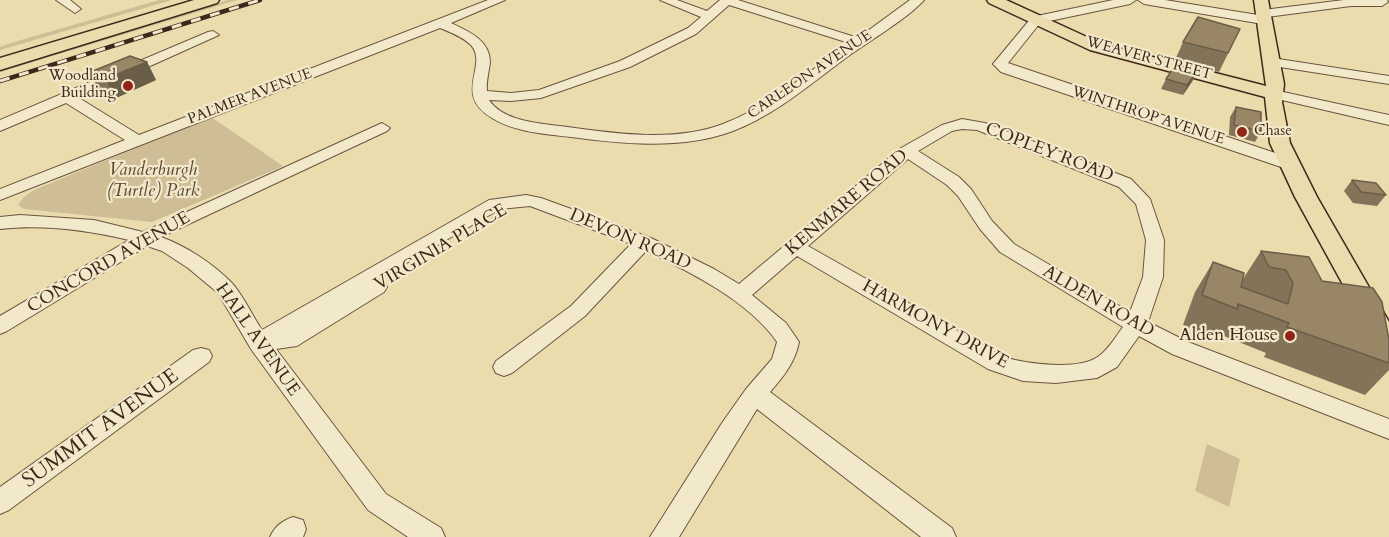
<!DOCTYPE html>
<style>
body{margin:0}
canvas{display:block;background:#ebdcae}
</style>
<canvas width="1389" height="537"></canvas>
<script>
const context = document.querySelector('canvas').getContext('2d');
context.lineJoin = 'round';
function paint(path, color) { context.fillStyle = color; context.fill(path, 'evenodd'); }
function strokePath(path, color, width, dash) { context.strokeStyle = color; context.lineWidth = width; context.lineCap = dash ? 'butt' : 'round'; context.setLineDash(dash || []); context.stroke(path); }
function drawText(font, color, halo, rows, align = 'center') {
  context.font = font + ' Cardo,serif'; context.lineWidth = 4.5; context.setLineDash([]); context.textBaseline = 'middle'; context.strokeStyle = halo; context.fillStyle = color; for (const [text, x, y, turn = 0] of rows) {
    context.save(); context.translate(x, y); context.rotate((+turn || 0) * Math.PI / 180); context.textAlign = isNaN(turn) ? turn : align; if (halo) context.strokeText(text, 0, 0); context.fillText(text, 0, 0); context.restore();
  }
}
paint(new Path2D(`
 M 159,0 L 172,0 L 0,50 L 0,47 L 11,43 Z
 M 228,0 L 237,0 L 0,72 L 0,70 Z
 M 211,117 L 283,166 L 152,222 L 24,209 L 18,205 L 24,197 L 34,190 Z
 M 1207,444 L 1240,459 L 1229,507 L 1195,491 Z`), '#cebd95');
const minor = new Path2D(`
 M 56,0 L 70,0 L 81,9 L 75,13 Z
 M 488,0 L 505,0 L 451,23 C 468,31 490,40 490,62 C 489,72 486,81 487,91 L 511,93 L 539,90 L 620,61 L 688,28 L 701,17 L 660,0 L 677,0 L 707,11 L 720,0 L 738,0 L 858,38 L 910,0 L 924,0 C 908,18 868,42 847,57 C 812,83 775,115 733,131 C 682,150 623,144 571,137 C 545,134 514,132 492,118 C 452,94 489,66 471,45 C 463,37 450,32 440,28 L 0,200 L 0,189 L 125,140 L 66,103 L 0,131 L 0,120 L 208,32 L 213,31 L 219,35 L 79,98 L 139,135 ZM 729,5 L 849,43 C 810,71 768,107 723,124 C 673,143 611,133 560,126 C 537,123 503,121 489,100 L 511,101 L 541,98 L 630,67 L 696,34 Z
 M 1113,0 L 1136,0 L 1130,4 L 1040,23 L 1008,63 L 1296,160 L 1298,164 L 1296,168 L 1284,168 L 1001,72 L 993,64 L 1032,17 Z
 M 1138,0 L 1165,0 L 1258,15 L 1259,11 L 1263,10 L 1344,0 L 1387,0 L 1388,2 L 1382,6 L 1351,6 L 1267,17 L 1269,20 L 1263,24 L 1144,4 Z
 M 1272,58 L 1389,76 L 1389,84 L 1267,65 L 1265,62 Z
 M 1274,90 L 1389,115 L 1389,125 L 1269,97 L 1267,94 Z
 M 962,119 L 985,123 L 1131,179 L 1150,199 L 1164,240 L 1163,277 L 1148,322 L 1188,342 L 1389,419 L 1389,439 L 1172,354 L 1139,336 L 1117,367 L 1097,378 L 1056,383 L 1023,381 L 988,369 L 797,256 L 752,295 L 786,323 L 799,342 C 795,363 783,377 770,392 L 952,528 L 956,537 L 921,537 L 757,409 L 679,537 L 650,537 L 722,423 L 746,389 L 772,359 L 777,342 C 750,302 689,271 646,251 L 585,316 L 512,373 L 504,376 L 496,373 L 493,367 L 496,361 L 571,306 L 631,244 L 530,206 L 500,209 L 377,280 L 384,282 L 387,287 L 384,292 L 297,346 L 276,349 L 386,494 L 441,528 L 445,537 L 408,537 L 368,510 L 251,349 L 218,293 L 188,268 L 162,251 L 147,246 L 7,331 L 0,334 L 0,316 L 129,240 C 87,230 43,224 0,229 L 0,217 L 20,215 L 94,220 L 143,232 L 382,123 L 390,128 L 387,131 L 161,237 C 186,246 212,263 231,282 C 243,295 252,315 262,330 L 489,200 L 526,195 L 541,198 L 651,238 L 714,269 L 739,284 L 901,148 L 942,125 ZM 962,129 L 977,130 L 1119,187 L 1136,204 L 1146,240 L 1143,277 L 1130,312 L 1014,244 L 992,221 L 971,189 L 959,177 L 918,151 L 952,131 ZM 908,159 L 947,185 L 958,196 L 980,229 L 1000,252 L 1123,327 C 1116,336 1109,349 1099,356 C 1080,371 1026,364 1004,357 L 808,246 Z
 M 201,348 L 209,350 L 212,356 L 209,362 L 9,510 L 0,514 L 0,487 L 193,350 Z
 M 293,517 L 303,520 L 306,529 L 303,537 L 270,537 C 275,526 282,521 293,517 Z`);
const major = new Path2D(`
 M 987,0 L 1006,0 L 1102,44 L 1266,86 L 1254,0 L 1268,0 L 1284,84 L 1282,102 L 1290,143 L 1317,197 L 1389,322 L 1389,355 L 1380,352 L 1295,197 L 1270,143 L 1265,97 L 1090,50 L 989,3 Z`);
const highway = new Path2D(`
 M 194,0 L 219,0 L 217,3 L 0,70 L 0,58 Z`);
strokePath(minor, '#6a5540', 2);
strokePath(major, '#3f281b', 3);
strokePath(highway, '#3f281b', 3);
paint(minor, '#f2e8ca');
paint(major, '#ebdcae');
paint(highway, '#ebdcae');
const rail = new Path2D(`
 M 0,81 L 260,0`);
strokePath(rail, '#3f281b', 4.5);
strokePath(rail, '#f2e8ca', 3, [10]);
paint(new Path2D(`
 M 1240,29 L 1219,72 L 1175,60 L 1183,42 Z
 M 147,62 L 156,80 L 116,98 L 99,92 L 88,73 Z
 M 1198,70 L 1193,80 L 1183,95 L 1161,89 L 1166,79 Z
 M 1236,107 L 1261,131 L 1255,142 L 1229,135 L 1230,117 Z
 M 1352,180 L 1386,195 L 1377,206 L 1353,203 L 1344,191 Z
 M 1261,251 L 1322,281 L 1389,340 L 1389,370 L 1365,395 L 1264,357 L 1266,353 L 1219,334 L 1216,338 L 1183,325 L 1195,292 L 1213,262 L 1243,279 Z`), '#837359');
paint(new Path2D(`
 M 147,62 L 156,80 L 116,98 L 105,79 Z
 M 1198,70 L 1193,80 L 1183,95 L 1187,85 Z`), '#6a5e48');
const building = new Path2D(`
 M 1198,17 L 1240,29 L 1228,53 L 1183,42 Z
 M 130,56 L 147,62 L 105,79 L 88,73 Z
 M 1176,64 L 1198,70 L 1187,85 L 1166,79 Z
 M 1236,107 L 1261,112 L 1261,131 L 1234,125 Z
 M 1352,180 L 1376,183 L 1386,195 L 1361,192 Z
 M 1261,251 L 1309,257 L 1322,281 L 1373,288 L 1382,302 L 1389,340 L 1389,363 L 1287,327 L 1289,323 L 1238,304 L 1237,309 L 1202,295 L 1213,262 L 1244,273 L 1241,287 L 1288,304 L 1293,283 L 1286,270 L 1269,267 Z`);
paint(building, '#988667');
strokePath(building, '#6a5e48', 1.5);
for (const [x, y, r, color] of [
 [128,86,6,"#8f2418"],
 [1242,132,6,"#8f2418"],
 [1290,336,6,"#8f2418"]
]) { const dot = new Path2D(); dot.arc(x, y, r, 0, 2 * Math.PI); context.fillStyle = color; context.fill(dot); strokePath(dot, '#f2e8ca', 2); }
drawText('15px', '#3f281b', '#f2e8ca', [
 ["WEAVER STREET",1149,59,15],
 ["CARLEON AVENUE",810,75,-34],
 ["PALMER AVENUE",250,97,-21],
 ["WINTHROP AVENUE",1148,116,18]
]);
drawText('15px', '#3f281b', '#f2e8ca', [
 ["Woodland",116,77],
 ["Building",116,94],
 ["Chase",1254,132,"left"]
], 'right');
drawText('18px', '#3f281b', '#f2e8ca', [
 ["COPLEY ROAD",1049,153,21],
 ["KENMARE ROAD",847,203,-40],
 ["DEVON ROAD",630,240,23],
 ["VIRGINIA PLACE",441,248,-31],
 ["CONCORD AVENUE",109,263,-30],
 ["ALDEN ROAD",1098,302,30],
 ["HARMONY DRIVE",935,325,29],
 ["HALL AVENUE",257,340,55]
]);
drawText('italic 18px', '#5c4633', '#f2e8ca', [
 ["Vanderburgh",153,171],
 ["(Turtle) Park",153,192]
]);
drawText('18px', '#3f281b', '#f2e8ca', [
 ["Alden House",1278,336]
], 'right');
drawText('21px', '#3f281b', '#f2e8ca', [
 ["SUMMIT AVENUE",101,429,-36]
]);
</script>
